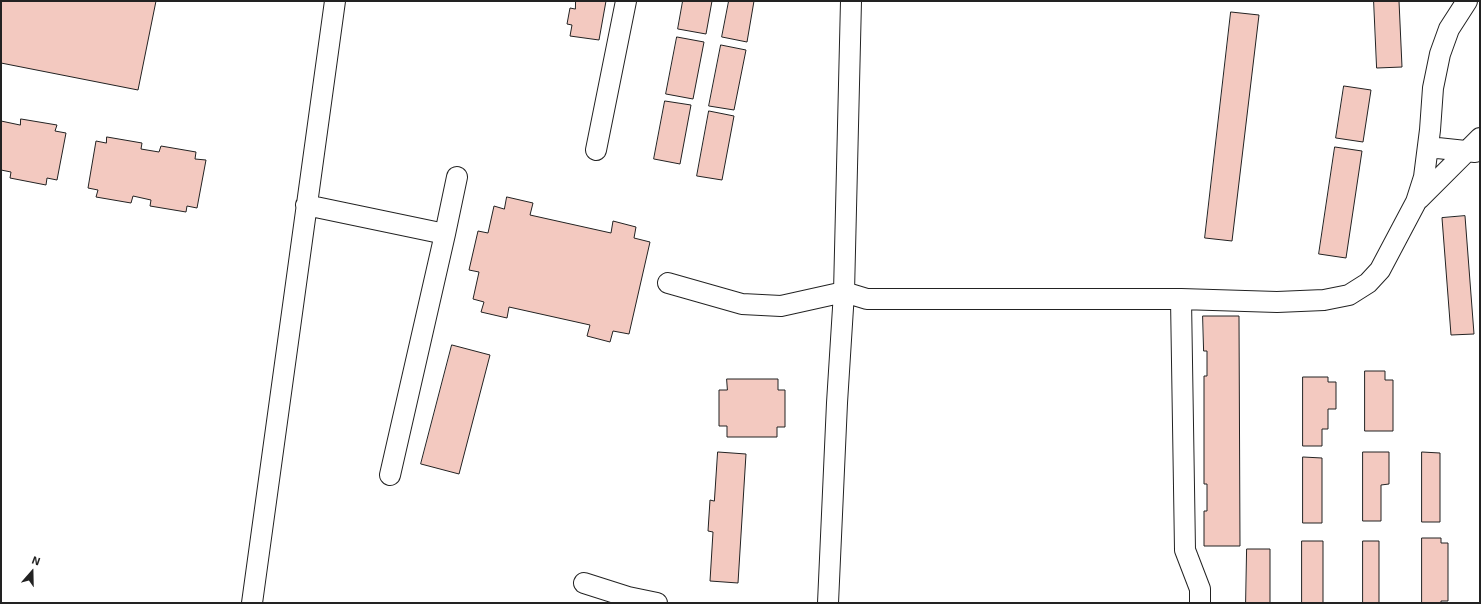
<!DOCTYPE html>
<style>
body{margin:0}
#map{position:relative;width:1481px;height:604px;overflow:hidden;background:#fff;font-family:"Exo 2",sans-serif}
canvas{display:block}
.frame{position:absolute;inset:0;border:2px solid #222;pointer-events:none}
.north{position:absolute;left:12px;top:552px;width:40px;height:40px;-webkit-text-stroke:3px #fff;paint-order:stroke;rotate:20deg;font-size:11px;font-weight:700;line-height:16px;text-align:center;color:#222}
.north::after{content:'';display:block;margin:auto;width:14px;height:18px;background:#222;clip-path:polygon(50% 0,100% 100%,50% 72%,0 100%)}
</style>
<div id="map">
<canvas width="1481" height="604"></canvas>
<div class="frame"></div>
<div class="north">N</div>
</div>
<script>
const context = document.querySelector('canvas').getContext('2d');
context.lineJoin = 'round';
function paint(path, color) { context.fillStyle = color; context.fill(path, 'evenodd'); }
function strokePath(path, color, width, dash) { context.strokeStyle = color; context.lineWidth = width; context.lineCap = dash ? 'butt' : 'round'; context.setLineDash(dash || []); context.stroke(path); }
const building = new Path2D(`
 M 1,1 L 156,1 L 138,90 L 1,63 Z
 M 576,1 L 606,1 L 599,40 L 570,36 L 572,25 L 567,24 L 570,8 L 575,9 Z
 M 683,1 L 712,1 L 706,34 L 678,29 Z
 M 729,1 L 754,1 L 747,42 L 722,37 Z
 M 1374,1 L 1399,1 L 1402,67 L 1377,68 Z
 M 1231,12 L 1259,15 L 1232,241 L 1205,238 Z
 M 677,37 L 704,42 L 693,99 L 666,94 Z
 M 721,45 L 746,50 L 734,110 L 709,106 Z
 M 1344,86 L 1371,90 L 1363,142 L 1336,138 Z
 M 665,101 L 691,105 L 680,164 L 654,159 Z
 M 709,111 L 734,116 L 722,180 L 697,176 Z
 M 21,119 L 57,125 L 55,131 L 66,133 L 57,180 L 47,178 L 46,185 L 10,178 L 11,172 L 1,170 L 1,121 L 20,125 Z
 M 107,137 L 142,143 L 141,149 L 159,152 L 161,146 L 196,152 L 195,159 L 206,160 L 197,208 L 187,206 L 186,212 L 150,206 L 151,200 L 133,196 L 131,203 L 96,197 L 98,190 L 88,188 L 96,141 L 106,143 Z
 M 1335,147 L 1362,151 L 1346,258 L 1319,254 Z
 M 507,197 L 533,203 L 530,215 L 611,233 L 613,221 L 636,227 L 634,238 L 650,242 L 629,334 L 613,331 L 610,342 L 587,336 L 590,325 L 509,307 L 507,318 L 481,312 L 484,302 L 473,299 L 479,272 L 469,270 L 478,231 L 488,233 L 494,206 L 504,209 Z
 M 1465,216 L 1474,334 L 1451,335 L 1442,218 Z
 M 1203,316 L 1239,316 L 1240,546 L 1204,546 L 1204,511 L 1207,511 L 1207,484 L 1204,484 L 1204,376 L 1207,376 L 1207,351 L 1204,351 Z
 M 452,345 L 490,355 L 459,474 L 421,464 Z
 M 1365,371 L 1385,371 L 1385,380 L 1393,380 L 1393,431 L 1365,431 Z
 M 1303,377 L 1328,377 L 1328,382 L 1336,382 L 1336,409 L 1328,409 L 1328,429 L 1322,429 L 1322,446 L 1303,446 Z
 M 727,379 L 778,379 L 778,390 L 785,390 L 785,427 L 777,427 L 777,437 L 727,437 L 727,426 L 719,426 L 719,390 L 727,390 Z
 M 718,452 L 746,454 L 738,583 L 710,581 L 713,532 L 708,531 L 710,500 L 714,501 Z
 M 1363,452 L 1389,452 L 1389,484 L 1381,485 L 1381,521 L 1363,521 Z
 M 1422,452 L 1440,453 L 1440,522 L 1422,522 Z
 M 1303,457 L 1322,458 L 1322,523 L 1303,523 Z
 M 1422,538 L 1441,538 L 1441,543 L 1448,543 L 1448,601 L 1441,601 L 1441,603 L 1422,603 Z
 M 1302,541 L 1323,541 L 1323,603 L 1302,603 Z
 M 1363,541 L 1379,541 L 1379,603 L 1363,603 Z
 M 1247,549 L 1270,549 L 1270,603 L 1246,603 Z`);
paint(building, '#f3c9c0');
strokePath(building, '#222', 1);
const street = new Path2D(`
 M 1428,147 L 1475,152
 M 596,150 L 626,1
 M 1419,199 L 1480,138
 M 306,205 L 445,234
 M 668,283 L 742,304 L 781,306 L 844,292 L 867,299 L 1181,299 L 1277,302 L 1324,300 L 1349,295 L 1368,283 L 1380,270 L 1416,202 L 1424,177 L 1430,130 L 1433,88 L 1440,54 L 1449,29 L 1467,1
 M 1181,299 L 1185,550 L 1200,589 L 1200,603
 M 390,475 L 445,234 L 457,177
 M 584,583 L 628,597 L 657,603
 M 252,603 L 335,1
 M 828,603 L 837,403 L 844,292 L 851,1`);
strokePath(street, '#222', 22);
strokePath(street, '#fff', 20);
</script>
